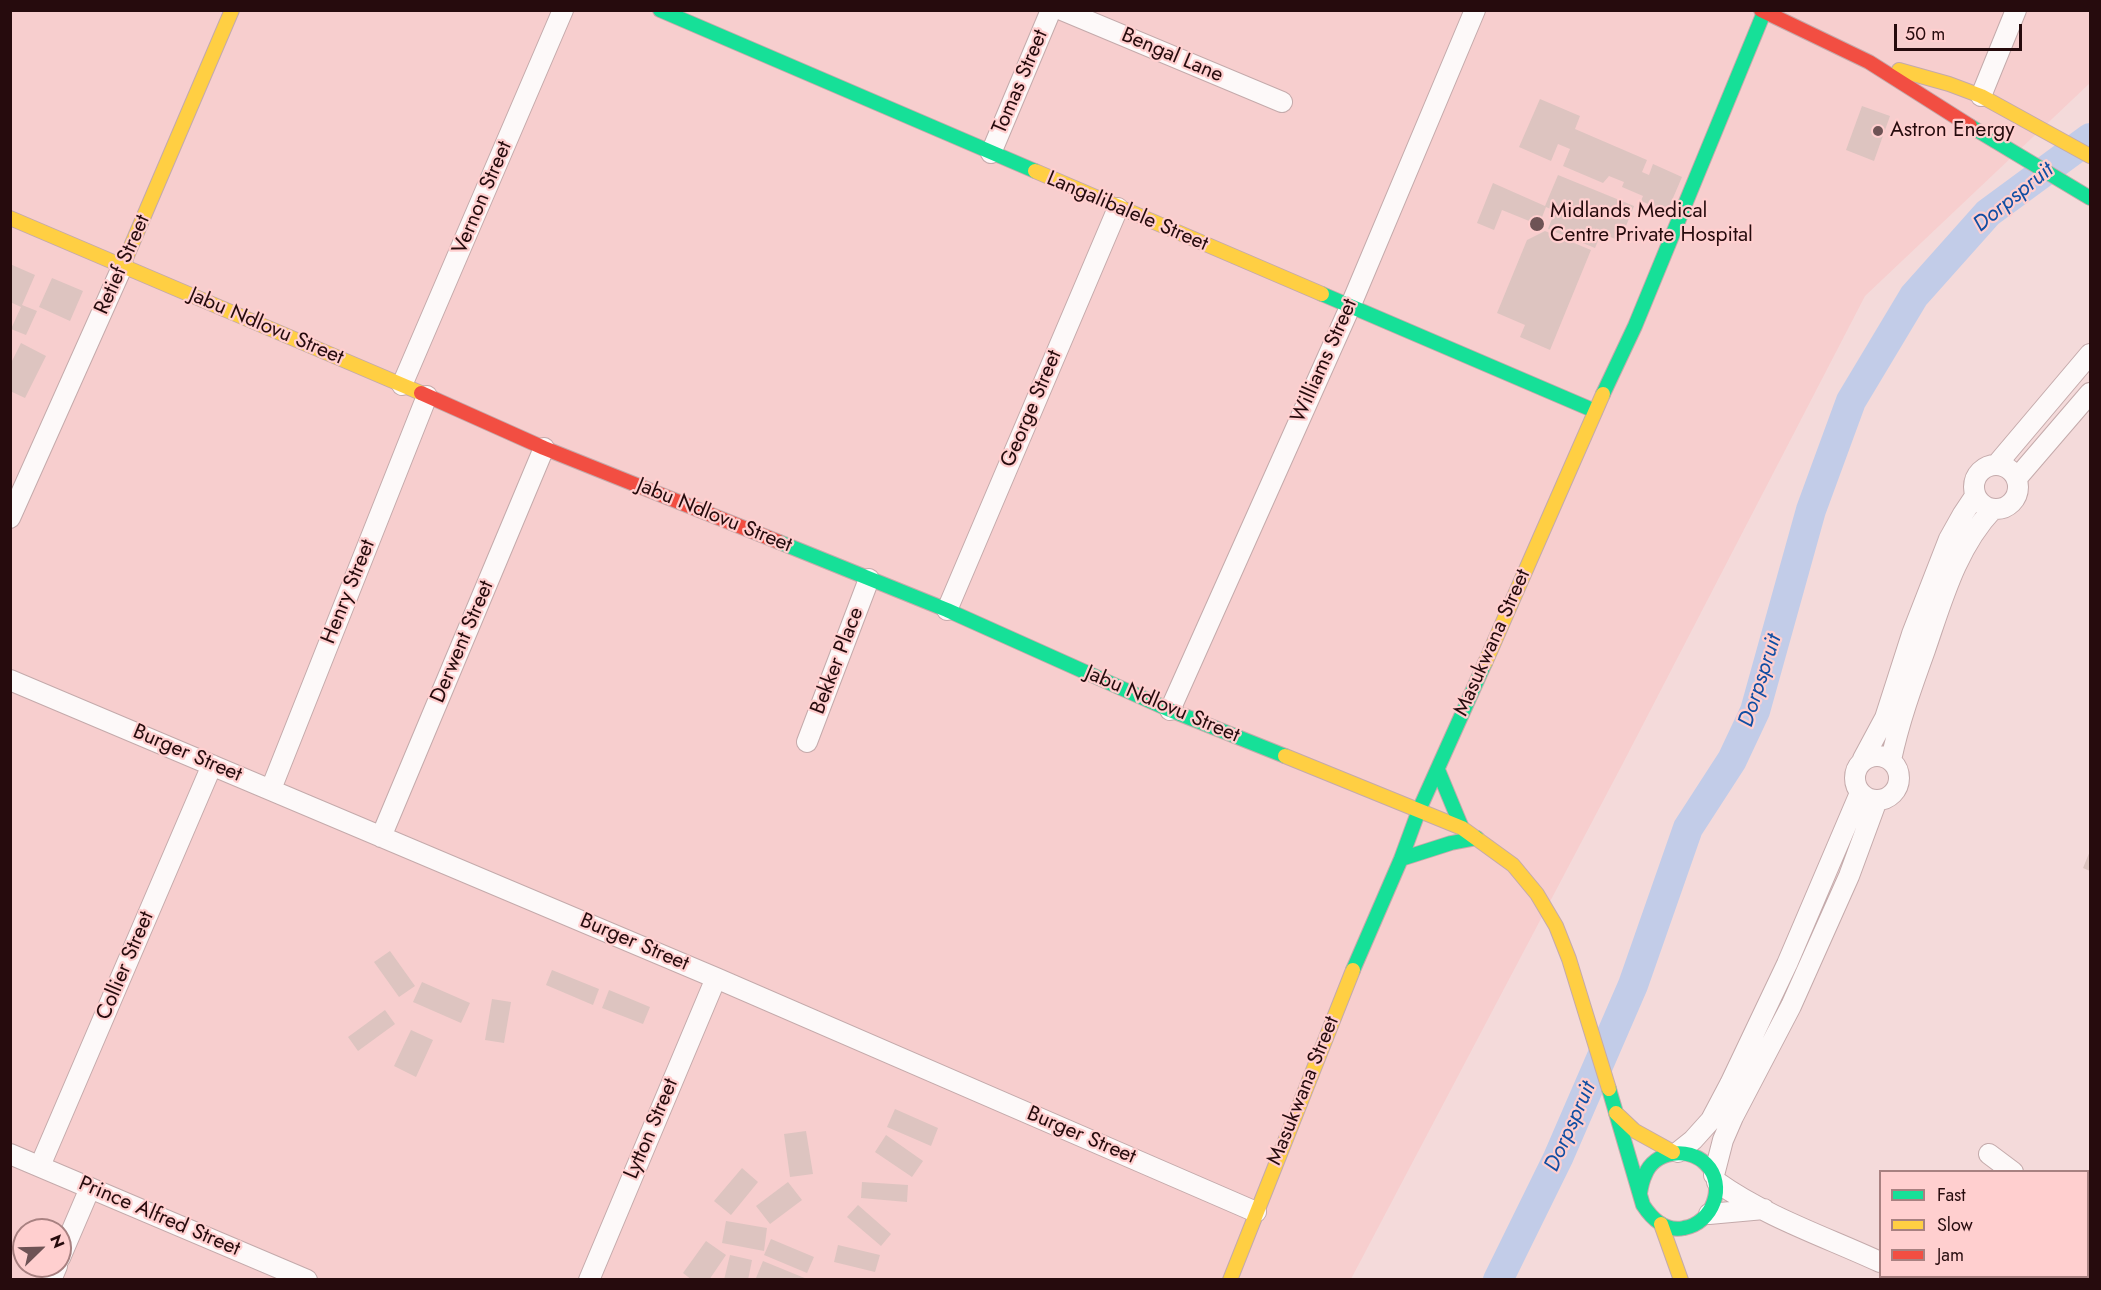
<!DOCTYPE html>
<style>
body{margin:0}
#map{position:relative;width:2101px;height:1290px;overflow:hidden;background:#f4dada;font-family:Jost,sans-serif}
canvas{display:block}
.frame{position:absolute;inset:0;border:12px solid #260b0d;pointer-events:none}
.legend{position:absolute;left:1879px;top:1170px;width:210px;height:108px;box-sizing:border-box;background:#ffcfcf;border:2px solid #a88181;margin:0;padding:8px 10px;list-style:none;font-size:18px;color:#260b0d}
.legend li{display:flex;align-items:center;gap:12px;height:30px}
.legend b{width:30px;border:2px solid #a88181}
.north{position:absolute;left:12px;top:1218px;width:60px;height:60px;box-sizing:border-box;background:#ffcfcf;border:2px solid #a88181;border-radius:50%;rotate:67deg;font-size:16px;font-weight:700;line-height:24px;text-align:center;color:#260b0d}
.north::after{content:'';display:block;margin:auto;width:21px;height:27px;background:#6e5355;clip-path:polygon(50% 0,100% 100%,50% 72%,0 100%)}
.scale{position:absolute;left:1894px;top:24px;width:128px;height:27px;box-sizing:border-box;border:3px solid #260b0d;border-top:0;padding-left:8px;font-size:18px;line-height:21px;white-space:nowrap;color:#260b0d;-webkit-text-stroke:4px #ffcfcf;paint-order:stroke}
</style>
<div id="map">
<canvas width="2101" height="1290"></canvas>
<div class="frame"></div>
<ul class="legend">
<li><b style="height:8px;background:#16e098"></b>Fast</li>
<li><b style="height:8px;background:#ffcf43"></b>Slow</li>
<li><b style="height:8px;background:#f24e42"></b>Jam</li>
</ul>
<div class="north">N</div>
<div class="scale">50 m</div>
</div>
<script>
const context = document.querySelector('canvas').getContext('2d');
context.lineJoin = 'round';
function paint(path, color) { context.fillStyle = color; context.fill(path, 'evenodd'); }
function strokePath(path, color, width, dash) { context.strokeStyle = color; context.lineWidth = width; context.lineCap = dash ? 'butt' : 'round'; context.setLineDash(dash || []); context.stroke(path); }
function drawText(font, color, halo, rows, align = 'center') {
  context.font = font + ' Jost,sans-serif'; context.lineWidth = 4.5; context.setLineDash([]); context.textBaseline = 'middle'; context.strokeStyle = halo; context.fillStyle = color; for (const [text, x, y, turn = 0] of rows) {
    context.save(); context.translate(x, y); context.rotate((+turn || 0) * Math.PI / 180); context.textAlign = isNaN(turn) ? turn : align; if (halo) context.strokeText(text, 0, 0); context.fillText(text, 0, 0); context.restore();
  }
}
paint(new Path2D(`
 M 2090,10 L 2090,83 L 1865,296 L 1622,765 L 1351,1279 L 11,1280 L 10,11 ZM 24,1230 L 60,1230 L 60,1266 L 24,1266 Z`), '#f7cece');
strokePath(new Path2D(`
 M 1498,1280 L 1558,1158 L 1633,985 L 1688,828 L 1732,760 L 1755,711 L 1811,510 L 1851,401 L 1914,296 L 1988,213 L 2090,138`), '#c2cce8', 30);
paint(new Path2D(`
 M 1540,99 L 1580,116 L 1575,129 L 1647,160 L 1642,172 L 1649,175 L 1653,164 L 1682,177 L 1667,212 L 1641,201 L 1643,196 L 1622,187 L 1624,182 L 1609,176 L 1603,183 L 1563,166 L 1570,149 L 1558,144 L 1551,161 L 1519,147 Z
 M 1862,106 L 1890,116 L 1874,161 L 1846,150 Z
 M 1558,175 L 1634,206 L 1620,241 L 1601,233 L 1595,248 L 1548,229 L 1555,211 L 1546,207 L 1539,225 L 1502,210 L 1494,230 L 1477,223 L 1493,183 L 1545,206 Z
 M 1545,231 L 1591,250 L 1550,350 L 1520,337 L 1525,325 L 1497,313 L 1527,240 Z
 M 10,264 L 35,275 L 22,305 L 37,311 L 26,335 L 11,329 L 21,307 L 10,302 Z
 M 52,278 L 83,291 L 70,321 L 39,307 Z
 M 21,343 L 46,356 L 25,398 L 10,391 L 10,365 Z
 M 2090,851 L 2090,871 L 2083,868 Z
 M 390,951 L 415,986 L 399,997 L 374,962 Z
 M 552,970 L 599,989 L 593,1005 L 546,985 Z
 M 422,982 L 470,1003 L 461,1023 L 413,1002 Z
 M 609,990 L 650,1007 L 643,1024 L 602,1008 Z
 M 492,999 L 511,1002 L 504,1043 L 485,1040 Z
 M 385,1010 L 395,1024 L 358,1051 L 348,1037 Z
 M 411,1030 L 433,1040 L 416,1077 L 394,1066 Z
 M 895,1109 L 938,1128 L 931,1146 L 887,1127 Z
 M 806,1131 L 813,1174 L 790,1177 L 784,1134 Z
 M 886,1135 L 923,1161 L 912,1177 L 875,1152 Z
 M 742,1168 L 758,1182 L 731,1215 L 714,1201 Z
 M 788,1182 L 802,1200 L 770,1224 L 756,1206 Z
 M 862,1182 L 908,1185 L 907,1202 L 861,1198 Z
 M 858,1205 L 891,1234 L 881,1246 L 847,1217 Z
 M 726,1221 L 767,1228 L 764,1251 L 722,1243 Z
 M 771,1239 L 814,1257 L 807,1273 L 764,1255 Z
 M 706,1241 L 726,1255 L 709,1280 L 692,1280 L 683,1273 Z
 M 838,1245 L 880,1255 L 875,1272 L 834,1262 Z
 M 730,1255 L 752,1260 L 748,1280 L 724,1280 Z
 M 763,1261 L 807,1279 L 807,1280 L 756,1278 Z`), '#ddc4c0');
const street = new Path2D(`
 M 1062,10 L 1282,102
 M 1981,96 L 2016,10
 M 991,153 L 1051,10
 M 402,385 L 563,10
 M 1997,464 L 2090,354
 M1974 487a22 22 0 1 1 44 0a22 22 0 1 1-44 0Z
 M 2017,478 L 2090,393
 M 10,518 L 123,265
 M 947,610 L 1118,208
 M 10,680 L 716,978 L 1256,1212
 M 1170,710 L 1350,307 L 1475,10
 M 807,742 L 869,579
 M1855 778a22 22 0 1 1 44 0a22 22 0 1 1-44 0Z
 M 1863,759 L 1885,718 L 1912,634 L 1949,539 L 1963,514 L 1975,496
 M 1891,760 C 1899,722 1912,686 1925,650 C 1942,601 1956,548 1993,509
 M 271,789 L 427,396
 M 381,837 L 544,448
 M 1678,1152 L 1693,1140 L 1711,1120 L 1730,1084 L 1787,964 L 1860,793
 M 10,1154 L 307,1280
 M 1989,1154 L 2013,1172
 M 40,1166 L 212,765
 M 1714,1175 L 1723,1140 L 1733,1117 L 1791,1006 L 1849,876 L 1877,800
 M 1717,1182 C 1766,1217 1826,1237 1880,1262
 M 1709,1214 L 1764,1209
 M 2088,1227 L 2090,1229
 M 60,1258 L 90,1188
 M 1913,1276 L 1920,1280
 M 51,1280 L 57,1266
 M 589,1280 L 716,978
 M 2034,1280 L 2036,1276`);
const fast = new Path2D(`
 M 660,10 L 1035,171
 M 1970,126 L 2090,198
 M 1322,294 L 1595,411
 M 1603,394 L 1635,326 L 1765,10
 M 779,542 L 947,610 L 1170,710 L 1285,756
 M 1438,770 L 1462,828
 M 1401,859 L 1451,843 L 1477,838
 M 1353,970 L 1401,859 L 1419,810 L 1485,663
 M 1609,1089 L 1643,1205 C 1652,1219 1666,1232 1684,1228 C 1713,1223 1727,1185 1706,1164 C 1688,1146 1654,1151 1645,1175 C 1642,1181 1641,1187 1640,1193`);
const slow = new Path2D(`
 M 1899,70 L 1949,84 L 1981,96 L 2090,156
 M 1035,171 L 1322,294
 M 10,218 L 421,393
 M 123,265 L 232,10
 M 1485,663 L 1603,394
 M 1285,756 L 1462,828 L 1513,865 L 1537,894 L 1556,926 L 1569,959 L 1609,1089
 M 1616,1113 L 1635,1131 L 1673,1152
 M 1661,1224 L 1681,1280
 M 1230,1280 L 1353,970`);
const jam = new Path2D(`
 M 1761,10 L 1869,62 L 1970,126
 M 421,393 L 544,448 L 779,542`);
strokePath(street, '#c4aaab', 22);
strokePath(fast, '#c4aaab', 16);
strokePath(slow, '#c4aaab', 16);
strokePath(jam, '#c4aaab', 16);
strokePath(street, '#fdf9f9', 20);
strokePath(fast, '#16e098', 14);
strokePath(slow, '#ffcf43', 14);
strokePath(jam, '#f24e42', 14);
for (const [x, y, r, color] of [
 [1878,131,6,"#6e5355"],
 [1537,224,8,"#6e5355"]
]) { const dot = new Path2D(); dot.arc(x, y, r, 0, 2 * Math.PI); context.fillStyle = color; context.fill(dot); strokePath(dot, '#ffcfcf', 2); }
drawText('21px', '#260b0d', '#ffcfcf', [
 ["Bengal Lane",1172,56,23],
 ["Tomas Street",1021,82,-67],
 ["Vernon Street",483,198,-67],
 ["Langalibalele Street",1127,212,23],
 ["Retief Street",123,265,-66],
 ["Jabu Ndlovu Street",266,327,23],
 ["Williams Street",1325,361,-66],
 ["George Street",1032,409,-67],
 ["Jabu Ndlovu Street",714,516,22],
 ["Henry Street",349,592,-68],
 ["Derwent Street",463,642,-67],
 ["Masukwana Street",1493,643,-66],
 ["Bekker Place",838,661,-69],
 ["Jabu Ndlovu Street",1162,705,23],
 ["Burger Street",187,754,23],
 ["Burger Street",634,943,23],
 ["Collier Street",126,966,-67],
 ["Masukwana Street",1304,1091,-68],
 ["Lytton Street",652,1129,-67],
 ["Burger Street",1081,1136,23],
 ["Prince Alfred Street",159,1217,23]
]);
drawText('21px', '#260b0d', '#ffcfcf', [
 ["Astron Energy",1890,131],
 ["Midlands Medical",1550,212],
 ["Centre Private Hospital",1550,236]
], 'left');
drawText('italic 22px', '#104ea3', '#ffcfcf', [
 ["Dorpspruit",2014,198,-39],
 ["Dorpspruit",1761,681,-72],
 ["Dorpspruit",1571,1127,-66]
]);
</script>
